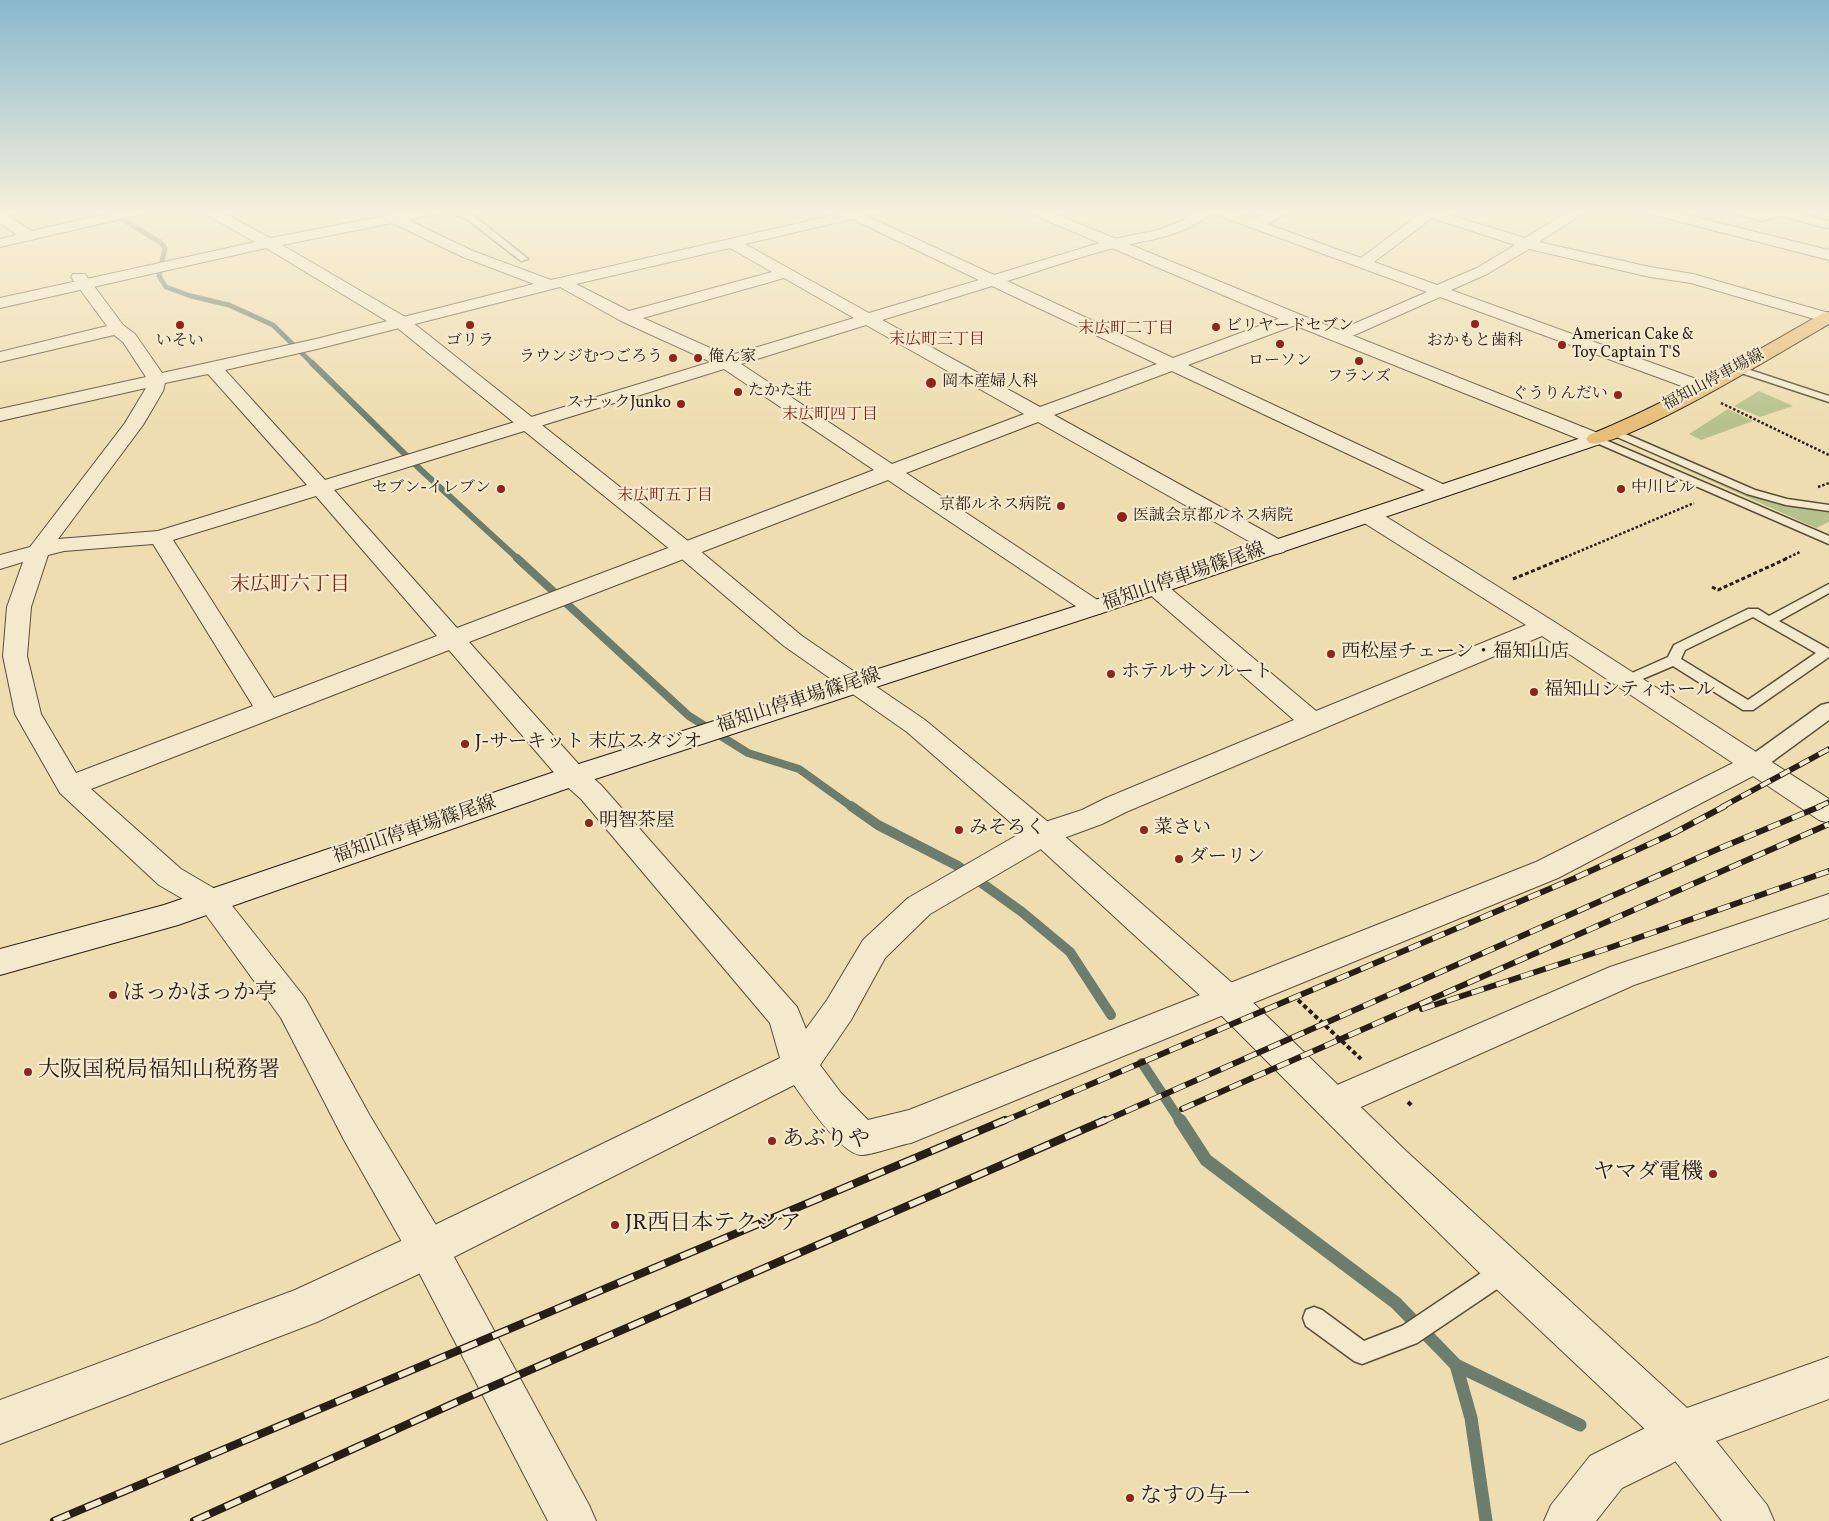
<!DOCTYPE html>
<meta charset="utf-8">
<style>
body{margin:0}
canvas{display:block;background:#eeddb0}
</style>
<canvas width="1829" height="1521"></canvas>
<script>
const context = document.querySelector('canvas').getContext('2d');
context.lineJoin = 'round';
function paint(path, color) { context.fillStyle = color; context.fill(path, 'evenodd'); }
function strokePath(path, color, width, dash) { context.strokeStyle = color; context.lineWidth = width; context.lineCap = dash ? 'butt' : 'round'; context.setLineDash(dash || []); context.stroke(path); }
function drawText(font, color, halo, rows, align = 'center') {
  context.font = font + ' Vollkorn,"Noto Serif JP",serif'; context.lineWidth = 4.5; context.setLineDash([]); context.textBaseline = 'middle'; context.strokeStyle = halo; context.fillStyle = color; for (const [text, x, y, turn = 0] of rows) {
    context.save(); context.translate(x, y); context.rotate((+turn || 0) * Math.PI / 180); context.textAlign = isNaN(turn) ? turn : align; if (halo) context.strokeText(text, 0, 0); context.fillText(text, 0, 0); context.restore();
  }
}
paint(new Path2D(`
 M 1759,391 L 1793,406 L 1760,417 L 1734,406 Z
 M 1728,409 L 1753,421 L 1701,440 L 1689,434 Z
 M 1671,461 L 1758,498 L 1777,504 L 1829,512 L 1829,522 L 1816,528 L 1669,462 Z`), '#b6c28d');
strokePath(new Path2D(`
 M 107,210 L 160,242 L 165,248 L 159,276 L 166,287 L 191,296 L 229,305 L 273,325 L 313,364`), '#6d7d6d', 5);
strokePath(new Path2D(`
 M 312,363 L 421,470 L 518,559`), '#6d7d6d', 6);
strokePath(new Path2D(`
 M 517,558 L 689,716 L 748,753 L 799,769 L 852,807`), '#6d7d6d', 8);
strokePath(new Path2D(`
 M 851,806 L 878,825 L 958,866 L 1022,912 L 1070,952 L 1111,1015
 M 1142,1063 L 1181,1122`), '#6d7d6d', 10);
strokePath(new Path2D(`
 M 1180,1120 L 1206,1160 L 1396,1303 L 1456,1365 L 1471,1418 L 1486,1521
 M 1456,1365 L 1580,1425`), '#6d7d6d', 13);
const service = new Path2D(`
 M 444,210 L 455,210 L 473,215 L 528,259 L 521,261 L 467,219 Z
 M 1738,366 L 1829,396 L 1829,402 L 1735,371 L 1735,367 Z
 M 1614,429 L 1755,490 L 1787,499 L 1829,505 L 1829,511 L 1786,505 L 1747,494 L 1610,434 L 1609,432 L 1610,430 Z
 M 1596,436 L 1829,536 L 1829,544 L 1592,441 L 1591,439 L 1592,437 Z
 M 1829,584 L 1829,593 L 1779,621 L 1829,649 L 1829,657 L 1753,710 L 1743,710 L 1673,666 L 1633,683 L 1623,683 L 1621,680 L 1623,677 L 1668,657 L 1674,645 L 1748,609 L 1758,609 L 1769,616 ZM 1753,617 L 1816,653 L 1748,700 L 1681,659 L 1685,650 Z
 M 1504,1260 L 1512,1263 L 1515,1271 L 1512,1279 L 1417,1343 L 1362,1364 L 1354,1361 L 1306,1326 L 1303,1318 L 1306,1310 L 1314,1307 L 1322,1310 L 1364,1341 L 1402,1326 L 1496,1263 Z`);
const pedestrian = new Path2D(`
 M 1829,703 L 1829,720 L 1762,769 L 1754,772 L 1746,769 L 1743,764 L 1746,759 L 1821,705 Z`);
const minor = new Path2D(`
 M 124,210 L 149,210 L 147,213 L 0,247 L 0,239 L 17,235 L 0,223 L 0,212 L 5,213 L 31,231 Z
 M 387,210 L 396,210 L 402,217 L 473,251 L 551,280 L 856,210 L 881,210 L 879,213 L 867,216 L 994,275 L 1109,240 L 1158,230 L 1181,221 L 1198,210 L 1229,210 L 1254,219 L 1272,210 L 1290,210 L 1288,213 L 1267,224 L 1361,258 L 1425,210 L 1441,210 L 1440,212 L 1525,238 L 1571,210 L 1588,210 L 1539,242 L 1650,267 L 1693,274 L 1829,313 L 1828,323 L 1691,283 L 1650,277 L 1529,249 L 1487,274 L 1451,290 L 1710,384 L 1713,388 L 1710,392 L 1704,394 L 1698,392 L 1440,297 L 1341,341 L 1335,340 L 1332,336 L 1335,332 L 1427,292 L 1212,213 C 1178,239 1153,238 1114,248 C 1078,257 1043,270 1007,281 L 1173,358 L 1289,315 L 1301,315 L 1303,319 L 1301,323 L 1188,365 L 1449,487 L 1452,491 L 1449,495 L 1442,497 L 1435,495 L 1172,371 L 1054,415 L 1284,542 L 1287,547 L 1284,552 L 1276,554 L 1268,552 L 1038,422 L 906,473 L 1102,603 L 1106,608 L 1102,613 L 1094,615 L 1086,613 L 888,480 L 469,642 L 583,769 L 601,785 L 797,1007 L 806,1029 L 827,1000 L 863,940 L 908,898 L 1033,826 L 1082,810 L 1106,798 L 1294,720 L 1148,593 L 1144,588 L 1148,583 L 1156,581 L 1164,583 L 1316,711 L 1526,625 L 1361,521 L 1358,516 L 1361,511 L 1369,510 L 1377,511 L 1553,621 L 1829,799 L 1829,823 L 1819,820 L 1753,776 L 1558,878 L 911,1143 C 899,1145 872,1155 861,1155 C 841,1154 805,1101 794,1085 L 442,1263 L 317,1322 L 0,1444 L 0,1400 L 295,1290 L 414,1235 L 780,1058 L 770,1023 L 581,799 L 563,783 L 449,650 L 91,789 L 181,869 L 222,893 L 226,901 L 222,909 L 211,913 L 200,909 L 159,885 L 60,793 L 56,786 L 15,714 L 3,656 L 7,607 L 23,562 L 0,569 L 0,555 L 30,547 L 125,423 L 146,388 L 0,421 L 0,409 L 146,377 L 123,342 L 114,335 L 0,362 L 0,352 L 107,326 L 71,277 L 73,274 L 85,274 L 123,325 L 135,334 L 162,373 L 316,339 L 534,284 L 463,257 L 392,223 L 384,213 ZM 1432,218 L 1515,245 L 1477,268 L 1437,285 L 1374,262 ZM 852,219 L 979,280 L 869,313 L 745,244 ZM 730,248 L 772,272 L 629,311 L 576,284 ZM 784,278 L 854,318 L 728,356 L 643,318 ZM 992,286 L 1157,364 L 1040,407 L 882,320 ZM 560,287 L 621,321 L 711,362 L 325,480 L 225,370 L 317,349 ZM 866,325 L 1024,414 L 892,464 L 741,364 ZM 724,369 L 874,470 L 457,628 L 334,490 ZM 208,374 L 307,485 L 158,531 L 58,539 L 143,425 L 163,391 L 165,383 ZM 316,496 L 437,636 L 274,698 L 173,540 ZM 153,544 L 253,706 L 76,773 L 41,714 L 27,656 L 31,607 L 48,555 L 64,551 ZM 1542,636 L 1733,763 L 1536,862 L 909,1110 L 868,1120 L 841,1093 L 820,1065 L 851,1020 L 885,958 L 930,914 L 1053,842 L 1102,824 L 1126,812 Z
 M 1644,210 L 1667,210 L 1829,250 L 1829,260 L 1646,213 Z
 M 1731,210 L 1753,210 L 1762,213 L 1774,210 L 1790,210 L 1829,221 L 1829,229 L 1782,216 L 1762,221 L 1733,213 Z
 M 1829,894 L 1829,918 L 1634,985 L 1334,1119 L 1321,1114 L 1316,1103 L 1321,1092 L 1610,967 Z
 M 1681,1410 L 1697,1416 L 1703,1432 L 1697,1448 L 1671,1464 L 1622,1488 L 1596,1521 L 1544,1521 L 1551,1505 L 1590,1456 Z`);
const tertiary = new Path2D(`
 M 201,210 L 218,210 L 270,238 L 417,210 L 445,210 L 443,213 L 438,214 L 282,245 L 407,318 L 693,545 L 802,636 L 925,720 L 1053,826 L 1239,989 L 1406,1151 L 1687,1408 L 1829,1357 L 1829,1399 L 1716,1441 L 1767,1505 L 1774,1521 L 1722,1521 L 1665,1448 L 1491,1284 L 1380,1175 L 1215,1009 L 1033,842 L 907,732 L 784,646 L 677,555 L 395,326 L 266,248 L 0,308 L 0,298 L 255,242 L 203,213 Z
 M 1027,210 L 1046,210 L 1301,315 L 1603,435 L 1606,439 L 1603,443 L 1596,445 L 1589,443 L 1289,323 L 1029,213 Z
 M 211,889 L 222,893 L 305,998 L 370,1116 L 442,1235 L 589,1505 L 596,1521 L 548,1521 L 414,1263 L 344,1140 L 281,1018 L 196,901 L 200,893 Z`);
const secondary = new Path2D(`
 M 1596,433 L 1603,435 L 1606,439 L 1603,443 L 1102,613 L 583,783 L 178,925 L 0,975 L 0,949 L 164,905 L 563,769 L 1086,603 Z`);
const primary = new Path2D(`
 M 1829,312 L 1829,324 C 1792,345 1621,451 1589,443 L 1586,439 L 1589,435 C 1671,402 1746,357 1823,313 Z`);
strokePath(service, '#5a4e3d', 3);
strokePath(pedestrian, '#5a4e3d', 3);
strokePath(minor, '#5a4e3d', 2);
strokePath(tertiary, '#5a4e3d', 2);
strokePath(secondary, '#291e17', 2);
strokePath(primary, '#291e17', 2);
strokePath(new Path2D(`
 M 1721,403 L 1829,455
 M 1818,487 L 1829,483
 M 1561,559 L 1694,503
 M 1785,559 L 1800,552`), '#291e17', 2.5, [2.5, 2]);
strokePath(new Path2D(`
 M 1513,579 L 1564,558
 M 1712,587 L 1718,590 L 1788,558`), '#291e17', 3, [4, 2.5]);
strokePath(new Path2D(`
 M 1298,1000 L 1361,1059
 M 1408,1102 L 1413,1107`), '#291e17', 4, [4.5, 3]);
paint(service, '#f4e9cc');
paint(pedestrian, '#f4e9cc');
paint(minor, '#f4e9cc');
paint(tertiary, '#f4e9cc');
paint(secondary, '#f4e9cc');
paint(primary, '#e7be78');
const railFar2 = new Path2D(`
 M 1722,807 L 1829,749
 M 1818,807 L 1829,802`);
const railFar1 = new Path2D(`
 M 1422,1009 L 1606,949 L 1829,871
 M 1182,1109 L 1829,824
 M 1002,1122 L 1575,878 L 1674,833 L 1725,806
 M 1102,1122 L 1718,849 L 1821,806`);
const rail = new Path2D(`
 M 54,1521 L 1005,1120
 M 194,1521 L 461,1400 L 1105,1120`);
strokePath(railFar2, '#291e17', 5.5);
strokePath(railFar1, '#291e17', 6);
strokePath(rail, '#291e17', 8);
strokePath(railFar2, '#f4e9cc', 4, [11]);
strokePath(railFar1, '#f4e9cc', 4.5, [13]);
strokePath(rail, '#f4e9cc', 5.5, [17]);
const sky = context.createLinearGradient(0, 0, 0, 423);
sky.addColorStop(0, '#89b8ce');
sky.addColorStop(0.5, '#f7f0db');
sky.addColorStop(1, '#f7f0db00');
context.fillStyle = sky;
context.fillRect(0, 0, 1829, 423);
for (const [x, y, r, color] of [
 [1475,324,5,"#8f2418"],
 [180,325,5,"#8f2418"],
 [470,325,5,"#8f2418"],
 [1216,327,5,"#8f2418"],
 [1280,344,5,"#8f2418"],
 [1562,345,5,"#8f2418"],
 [673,358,5,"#8f2418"],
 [698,358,5,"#8f2418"],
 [1359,361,5,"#8f2418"],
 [931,383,6,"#8f2418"],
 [738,392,5,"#8f2418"],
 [1618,395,5,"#8f2418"],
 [681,404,5,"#8f2418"],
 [501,489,5,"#8f2418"],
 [1621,489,5,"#8f2418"],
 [1061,506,5,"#8f2418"],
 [1122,517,6,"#8f2418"],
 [1331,654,5,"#8f2418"],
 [1111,674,5,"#8f2418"],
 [1534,692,5,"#8f2418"],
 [465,744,5,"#8f2418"],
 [589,823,5,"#8f2418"],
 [959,830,5,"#8f2418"],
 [1144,830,5,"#8f2418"],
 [1179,859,5,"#8f2418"],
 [113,995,5,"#8f2418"],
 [28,1072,5,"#8f2418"],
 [772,1141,5,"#8f2418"],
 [1713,1174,5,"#8f2418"],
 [615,1225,5,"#8f2418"],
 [1130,1498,5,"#8f2418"]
]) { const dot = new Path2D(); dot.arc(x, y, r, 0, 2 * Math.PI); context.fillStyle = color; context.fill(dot); strokePath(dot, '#f4e9cc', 2); }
drawText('16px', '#291e17', '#f4e9cc', [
 ["ビリヤードセブン",1226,327],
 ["American Cake &",1572,336],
 ["Toy Captain T'S",1572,354],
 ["いそい",180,342,"center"],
 ["ゴリラ",470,342,"center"],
 ["おかもと歯科",1475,342,"center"],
 ["ラウンジむつごろう",663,358,"right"],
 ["俺ん家",708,358],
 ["ローソン",1280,362,"center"],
 ["フランズ",1359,378,"center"],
 ["岡本産婦人科",942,383],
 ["たかた荘",748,392],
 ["ぐうりんだい",1608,395,"right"],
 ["スナックJunko",671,404,"right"],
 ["セブン-イレブン",491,489,"right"],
 ["中川ビル",1631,489],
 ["京都ルネス病院",1051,506,"right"],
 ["医誠会京都ルネス病院",1133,517]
], 'left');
drawText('16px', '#7a1f14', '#f4e9cc', [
 ["末広町二丁目",1126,330],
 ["末広町三丁目",937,341],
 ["末広町四丁目",830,416],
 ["末広町五丁目",665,497]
]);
drawText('16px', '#291e17', '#f4e9cc', [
 ["福知山停車場線",1714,381,-28]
]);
drawText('19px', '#291e17', '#f4e9cc', [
 ["福知山停車場篠尾線",1184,578,-19],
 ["福知山停車場篠尾線",799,702,-18],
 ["福知山停車場篠尾線",415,831,-19]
]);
drawText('19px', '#291e17', '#f4e9cc', [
 ["西松屋チェーン・福知山店",1341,654],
 ["ホテルサンルート",1121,674],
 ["福知山シティホール",1544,692],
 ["J-サーキット 末広スタジオ",475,744],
 ["明智茶屋",599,823],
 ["みそろく",969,830],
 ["菜さい",1154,830],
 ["ダーリン",1189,859]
], 'left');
drawText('20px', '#7a1f14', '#f4e9cc', [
 ["末広町六丁目",290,586]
]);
drawText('22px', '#291e17', '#f4e9cc', [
 ["ほっかほっか亭",123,995],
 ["大阪国税局福知山税務署",38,1072],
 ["あぶりや",782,1141],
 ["ヤマダ電機",1703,1174,"right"],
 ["JR西日本テクシア",625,1225],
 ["なすの与一",1140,1498]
], 'left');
</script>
